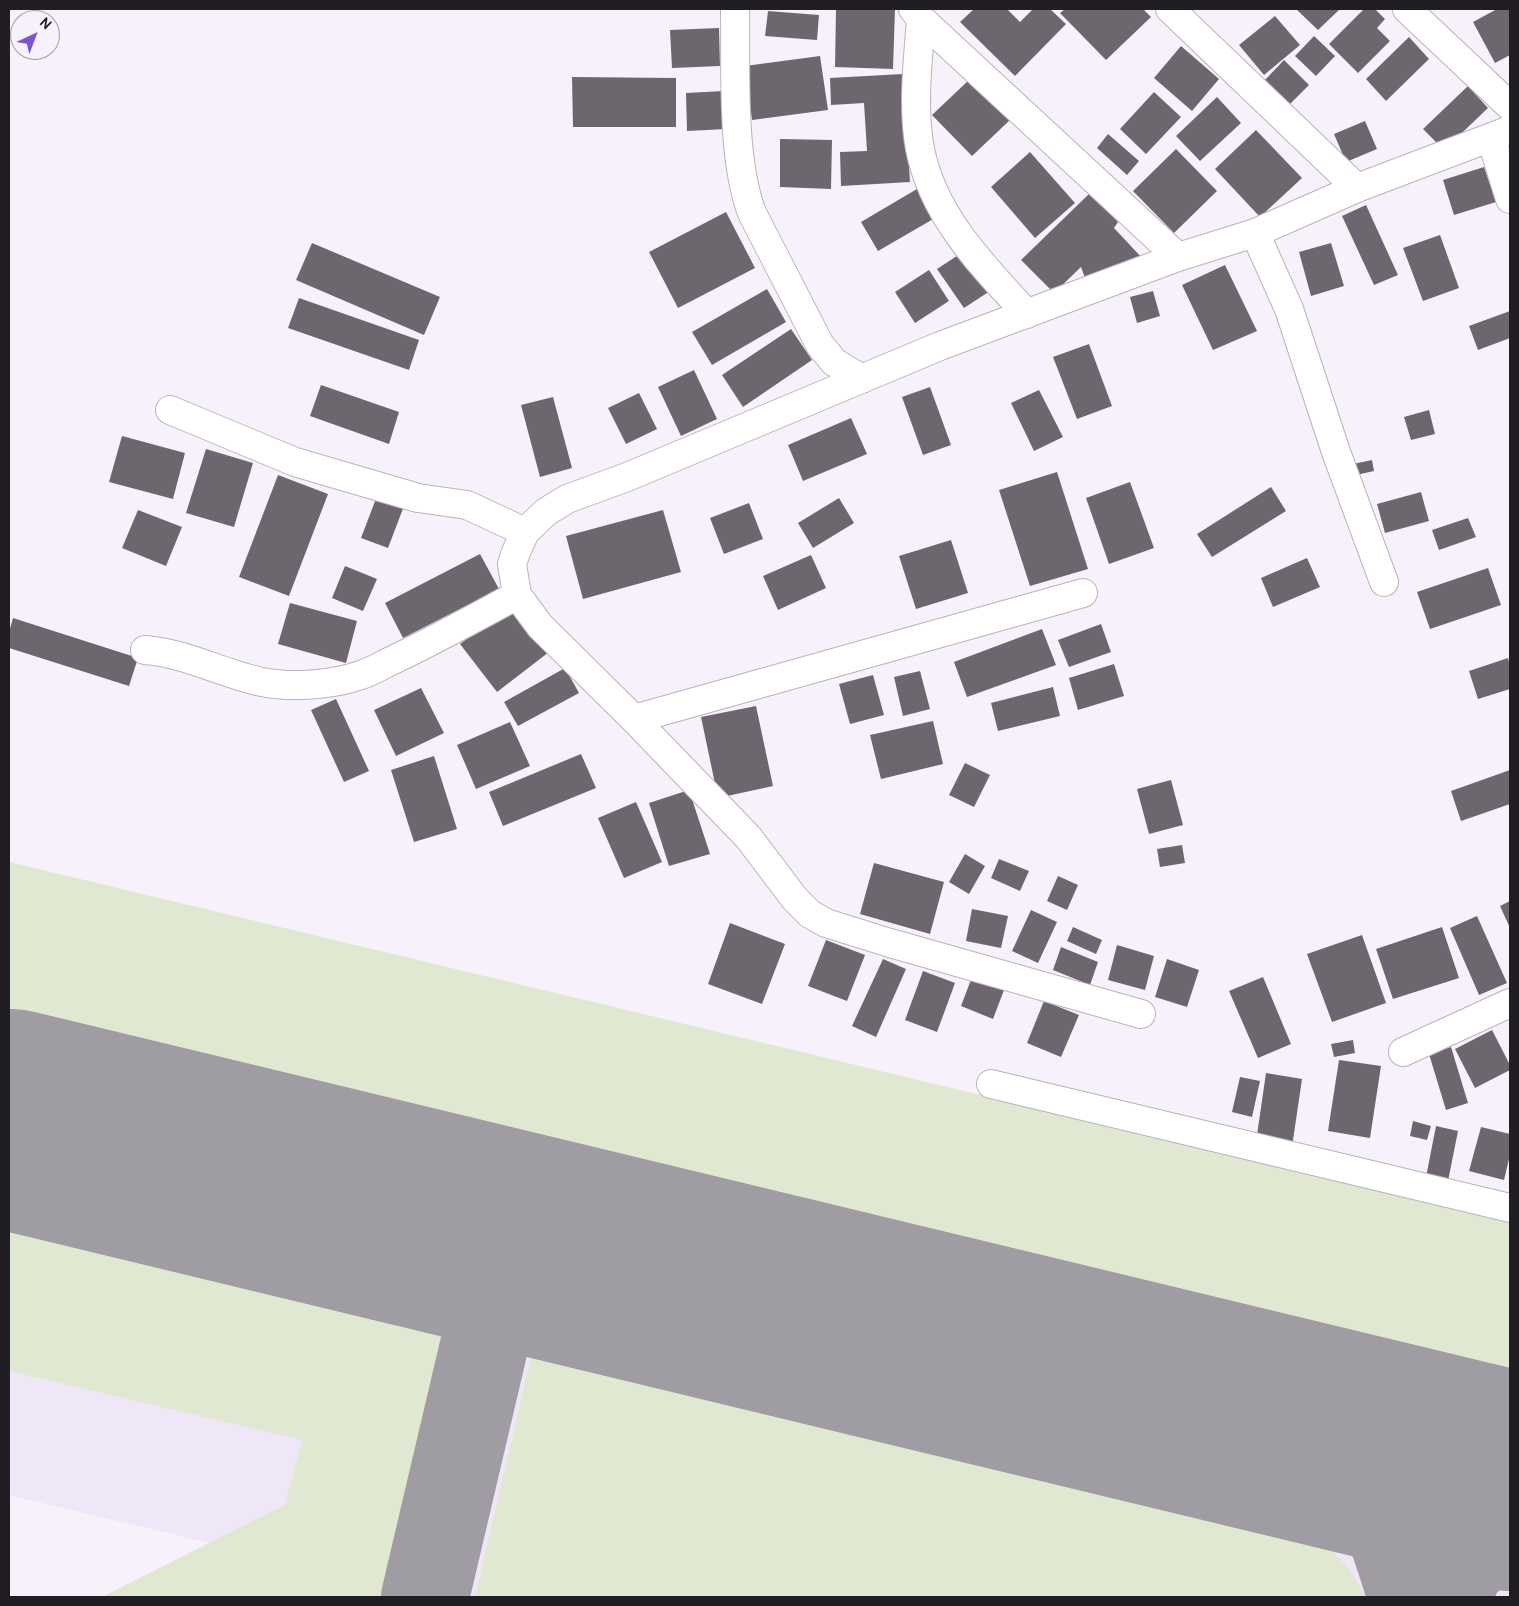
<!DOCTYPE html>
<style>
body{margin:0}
#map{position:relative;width:1519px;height:1606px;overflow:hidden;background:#f7f1fc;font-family:Overpass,sans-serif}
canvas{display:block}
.frame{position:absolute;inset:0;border:10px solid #201e22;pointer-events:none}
.north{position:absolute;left:10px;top:10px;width:50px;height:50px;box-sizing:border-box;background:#f7f1fc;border:1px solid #a19da5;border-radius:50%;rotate:43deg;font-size:14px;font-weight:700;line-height:20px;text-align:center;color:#201e22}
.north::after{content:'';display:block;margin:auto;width:18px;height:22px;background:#7f55cf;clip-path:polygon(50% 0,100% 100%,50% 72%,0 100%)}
</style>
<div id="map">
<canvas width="1519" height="1606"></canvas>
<div class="frame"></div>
<div class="north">N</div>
</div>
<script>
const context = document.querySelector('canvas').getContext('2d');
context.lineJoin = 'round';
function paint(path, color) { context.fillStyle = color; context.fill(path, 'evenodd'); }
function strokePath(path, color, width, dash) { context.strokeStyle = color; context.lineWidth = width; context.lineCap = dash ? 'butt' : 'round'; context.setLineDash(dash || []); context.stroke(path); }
paint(new Path2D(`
 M 9,862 L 1510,1222 L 1510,1597 L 102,1597 L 209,1543 L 9,1495 Z`), '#efe6f8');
paint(new Path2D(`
 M 9,862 L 1510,1222 L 1510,1411 L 9,1041 Z
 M 9,1190 L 457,1296 L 387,1597 L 102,1597 L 285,1505 L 302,1440 L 9,1371 Z
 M 540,1318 L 1248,1493 L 1297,1518 L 1346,1565 L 1366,1597 L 475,1597 Z`), '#e0e8d2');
strokePath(new Path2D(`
 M 1298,1430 C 1376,1473 1387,1517 1412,1597
 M 425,1597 L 509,1240
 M 1446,1597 L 1461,1566 L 1490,1539 L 1510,1528`), '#a09ca4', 88);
strokePath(new Path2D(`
 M 9,1119 L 1510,1481`), '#a09ca4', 220);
paint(new Path2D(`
 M 836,9 L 895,9 L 893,69 L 835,67 Z
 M 974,9 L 1007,9 L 1020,22 L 1033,9 L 1050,9 L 1066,24 L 1015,76 L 960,22 Z
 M 1065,9 L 1143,9 L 1151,17 L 1106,60 L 1060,13 Z
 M 1296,9 L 1340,9 L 1318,30 Z
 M 1364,9 L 1375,9 L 1385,19 L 1377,28 L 1390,41 L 1358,73 L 1329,44 Z
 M 1497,9 L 1510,9 L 1510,55 L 1495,63 L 1473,22 Z
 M 768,11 L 819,15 L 817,40 L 765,36 Z
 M 1275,16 L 1300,45 L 1264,75 L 1239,45 Z
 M 719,28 L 720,66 L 672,68 L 670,30 Z
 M 1314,36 L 1335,56 L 1316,76 L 1295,56 Z
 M 1409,37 L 1429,59 L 1386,101 L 1366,79 Z
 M 1181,46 L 1219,79 L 1192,111 L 1154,78 Z
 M 820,56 L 828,110 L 752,120 L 745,66 Z
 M 1284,60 L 1309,85 L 1290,104 L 1265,80 Z
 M 903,74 L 910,182 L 841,186 L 840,152 L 867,151 L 864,103 L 831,105 L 830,78 Z
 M 572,77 L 676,78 L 676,127 L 573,127 Z
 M 970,79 L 1010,120 L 972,156 L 932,115 Z
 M 1468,86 L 1488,108 L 1444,150 L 1423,129 Z
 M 724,91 L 726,129 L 687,131 L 686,93 Z
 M 1154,92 L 1181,117 L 1146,154 L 1120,129 Z
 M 1217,97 L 1241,123 L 1200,161 L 1176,136 Z
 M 1365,121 L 1377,149 L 1346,162 L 1334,134 Z
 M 1256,130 L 1302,178 L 1260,217 L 1215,169 Z
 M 1108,134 L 1139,161 L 1127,175 L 1097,148 Z
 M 780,139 L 832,140 L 831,189 L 780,187 Z
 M 1176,149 L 1217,191 L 1174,233 L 1133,191 Z
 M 1030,152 L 1075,203 L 1035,238 L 991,187 Z
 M 1484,167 L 1496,202 L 1454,215 L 1443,180 Z
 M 917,189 L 935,218 L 878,251 L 861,222 Z
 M 1090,193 L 1118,222 L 1114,228 L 1144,260 L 1085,278 L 1081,267 L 1054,293 L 1021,260 Z
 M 1366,205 L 1398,275 L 1374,285 L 1342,216 Z
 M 726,212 L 755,268 L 678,308 L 649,252 Z
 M 1440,235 L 1459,288 L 1423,301 L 1403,248 Z
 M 312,243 L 440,297 L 424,335 L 296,280 Z
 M 1331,243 L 1344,286 L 1311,296 L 1299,252 Z
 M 963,252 L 990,291 L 964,308 L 937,269 Z
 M 1225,265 L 1257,331 L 1213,350 L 1182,285 Z
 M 929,270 L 949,301 L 915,323 L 895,292 Z
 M 767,289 L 786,322 L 712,365 L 692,332 Z
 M 1153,291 L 1160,316 L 1137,323 L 1130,297 Z
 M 299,298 L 419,340 L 409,370 L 288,328 Z
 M 1510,311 L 1510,338 L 1478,350 L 1469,326 Z
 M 791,329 L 812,360 L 743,407 L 722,375 Z
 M 1089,344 L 1112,406 L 1077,419 L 1053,357 Z
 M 694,370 L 717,419 L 681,436 L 658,387 Z
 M 321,385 L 399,412 L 389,444 L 310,416 Z
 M 930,387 L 951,445 L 923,455 L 902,397 Z
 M 1039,390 L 1063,437 L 1034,451 L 1011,403 Z
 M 639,393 L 657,429 L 626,444 L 608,408 Z
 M 553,397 L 572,468 L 540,477 L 521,405 Z
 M 1429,410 L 1435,434 L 1411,440 L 1404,417 Z
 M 851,418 L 867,454 L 803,481 L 788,445 Z
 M 122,436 L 185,453 L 173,499 L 109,482 Z
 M 206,449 L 253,463 L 234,527 L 186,513 Z
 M 1372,460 L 1374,471 L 1356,475 L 1353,464 Z
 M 1057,472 L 1088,569 L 1030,586 L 999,490 Z
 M 278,475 L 328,494 L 289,596 L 239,577 Z
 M 1130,482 L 1154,548 L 1109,564 L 1086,498 Z
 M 1271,487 L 1286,511 L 1212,557 L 1197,534 Z
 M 1421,492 L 1429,521 L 1385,533 L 1377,504 Z
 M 377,496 L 404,506 L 388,548 L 361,538 Z
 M 839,498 L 854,523 L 813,548 L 798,523 Z
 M 749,503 L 763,539 L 724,554 L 710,518 Z
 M 138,510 L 182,527 L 166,566 L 122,548 Z
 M 663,510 L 681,572 L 583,599 L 566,536 Z
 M 1468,518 L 1476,537 L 1439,550 L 1432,530 Z
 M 951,540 L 968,593 L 916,609 L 899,556 Z
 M 480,554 L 499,589 L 403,638 L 385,603 Z
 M 811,555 L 826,588 L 778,610 L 763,576 Z
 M 1307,558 L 1320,587 L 1273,607 L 1261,578 Z
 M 345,566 L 377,579 L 363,611 L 332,598 Z
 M 1488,568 L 1501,605 L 1430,629 L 1417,592 Z
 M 290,603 L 357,621 L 346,663 L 278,644 Z
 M 512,605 L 549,652 L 497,692 L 460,644 Z
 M 13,618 L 138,658 L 129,686 L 9,648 L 9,632 Z
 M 1101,624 L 1111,652 L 1069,667 L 1058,640 Z
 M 1042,629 L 1056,665 L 967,697 L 954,662 Z
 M 1508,658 L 1510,666 L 1510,689 L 1478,699 L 1469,671 Z
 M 1114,664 L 1124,696 L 1078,710 L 1069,678 Z
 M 565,668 L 579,693 L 518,726 L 504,702 Z
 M 920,671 L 930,709 L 903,716 L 894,677 Z
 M 873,675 L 884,715 L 850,724 L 839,684 Z
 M 1053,687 L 1060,716 L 998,731 L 991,703 Z
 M 421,688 L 444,733 L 396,756 L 374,710 Z
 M 336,699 L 369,771 L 344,782 L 311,710 Z
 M 756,706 L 773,786 L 718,798 L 701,717 Z
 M 933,721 L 943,764 L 881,779 L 870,735 Z
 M 510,722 L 530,766 L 476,789 L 457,745 Z
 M 581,754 L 596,788 L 503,826 L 489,792 Z
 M 434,756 L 457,829 L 414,842 L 391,770 Z
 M 965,763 L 990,775 L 974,807 L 949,795 Z
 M 1510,770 L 1510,804 L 1461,821 L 1451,791 Z
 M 1171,780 L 1183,825 L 1149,834 L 1137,789 Z
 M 689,790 L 710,854 L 669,866 L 649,803 Z
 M 636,802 L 662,862 L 624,878 L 598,818 Z
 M 1182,845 L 1185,863 L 1160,867 L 1157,849 Z
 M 965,854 L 985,866 L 969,894 L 949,882 Z
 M 999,859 L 1029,871 L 1020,891 L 991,878 Z
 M 874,863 L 944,882 L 930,934 L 860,914 Z
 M 1058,876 L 1078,885 L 1067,910 L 1047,901 Z
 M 1510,901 L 1510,928 L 1500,906 Z
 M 972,909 L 1008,916 L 1001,948 L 966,941 Z
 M 1031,910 L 1057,922 L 1038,963 L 1012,951 Z
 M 1477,916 L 1507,983 L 1479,995 L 1450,928 Z
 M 730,923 L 785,944 L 762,1004 L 708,984 Z
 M 1073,927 L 1102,940 L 1096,954 L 1067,941 Z
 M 1442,927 L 1459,978 L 1393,999 L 1376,949 Z
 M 1362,935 L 1386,1003 L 1332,1022 L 1307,954 Z
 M 826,940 L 865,955 L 847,1001 L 808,986 Z
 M 1117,945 L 1154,956 L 1145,990 L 1108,980 Z
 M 1061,947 L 1098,962 L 1090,985 L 1053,970 Z
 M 883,959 L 906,969 L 876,1037 L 852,1026 Z
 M 1167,959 L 1199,970 L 1187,1007 L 1155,997 Z
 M 923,971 L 955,983 L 937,1032 L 905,1020 Z
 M 972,977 L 1004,990 L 993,1019 L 961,1006 Z
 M 1263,977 L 1291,1044 L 1258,1058 L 1229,991 Z
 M 1044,1001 L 1079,1015 L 1061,1057 L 1027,1043 Z
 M 1492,1030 L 1510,1065 L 1510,1070 L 1475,1088 L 1455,1049 Z
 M 1353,1040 L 1355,1053 L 1334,1057 L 1331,1044 Z
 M 1451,1047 L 1468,1103 L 1446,1110 L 1429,1054 Z
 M 1339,1060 L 1381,1066 L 1370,1138 L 1328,1131 Z
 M 1266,1073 L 1302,1079 L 1292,1147 L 1256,1142 Z
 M 1240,1077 L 1260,1081 L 1252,1117 L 1232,1112 Z
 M 1413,1121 L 1431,1126 L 1427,1140 L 1410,1136 Z
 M 1436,1126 L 1458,1131 L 1448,1181 L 1426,1177 Z
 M 1481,1127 L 1510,1134 L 1510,1155 L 1504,1180 L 1469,1171 Z`), '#6e666f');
const minor = new Path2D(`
 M 735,9 C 736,70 731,157 752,213 L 820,345 L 834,362 L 862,379
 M 913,9 L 921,19 L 1178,257
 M 1170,9 L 1357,188
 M 1407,9 L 1510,106
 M 921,19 C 918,61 912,106 920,149 C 933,216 982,265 1027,314
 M 1491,138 L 1510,199
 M 1255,233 L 1289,309 L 1336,452 L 1384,582
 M 170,410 L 295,462 L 418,498 L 467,505 L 525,532
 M 145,650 C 186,653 223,674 262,682 C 292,688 332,685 361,675 C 373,671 384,664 395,659 C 437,639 477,617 517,595
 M 634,719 L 1083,593
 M 1141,1014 L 890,943 L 826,923 L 810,914 L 795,899 L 748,837 L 634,719 L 540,626 L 517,595 L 512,564 L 516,552 L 525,532 L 546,512 L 567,499 L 627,477 L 940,346 L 1178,257 L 1255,233 L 1357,188 L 1510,130
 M 1403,1052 L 1510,1003
 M 991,1084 L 1510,1208`);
strokePath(minor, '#b9b3bd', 30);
strokePath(minor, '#fff', 28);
</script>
